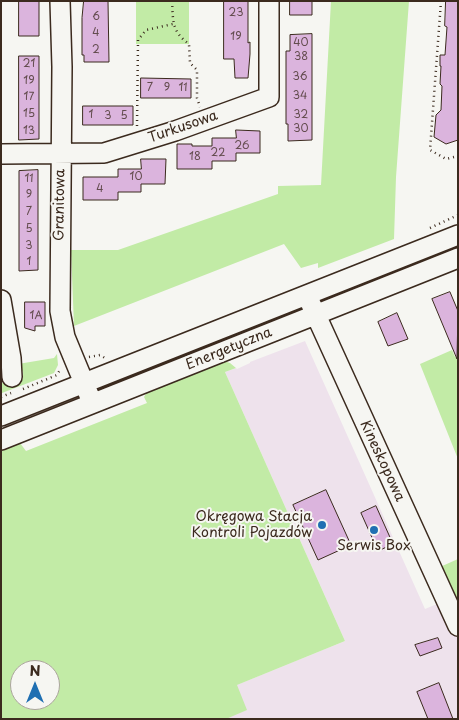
<!DOCTYPE html>
<meta charset="utf-8">
<style>
body{margin:0}
#map{position:relative;width:459px;height:720px;overflow:hidden;background:#f6f6f2;font-family:"Playpen Sans",sans-serif}
canvas{display:block}
.frame{position:absolute;inset:0;border:2px solid #3b2a1e;pointer-events:none}
.north{position:absolute;left:10px;top:660px;width:50px;height:50px;box-sizing:border-box;background:#f6f6f2;border:1px solid #aba49d;border-radius:50%;rotate:0deg;font-size:14px;font-weight:700;line-height:20px;text-align:center;color:#3b2a1e}
.north::after{content:'';display:block;margin:auto;width:18px;height:22px;background:#1f6fb2;clip-path:polygon(50% 0,100% 100%,50% 72%,0 100%)}
</style>
<div id="map">
<canvas width="459" height="720"></canvas>
<div class="frame"></div>
<div class="north">N</div>
</div>
<script>
const context = document.querySelector('canvas').getContext('2d');
context.lineJoin = 'round';
function paint(path, color) { context.fillStyle = color; context.fill(path, 'evenodd'); }
function strokePath(path, color, width, dash) { context.strokeStyle = color; context.lineWidth = width; context.lineCap = dash ? 'butt' : 'round'; context.setLineDash(dash || []); context.stroke(path); }
function drawText(font, color, halo, rows, align = 'center') {
  context.font = font + ' "Playpen Sans",sans-serif'; context.lineWidth = 4; context.setLineDash([]); context.textBaseline = 'middle'; context.strokeStyle = halo; context.fillStyle = color; for (const [text, x, y, turn = 0] of rows) {
    context.save(); context.translate(x, y); context.rotate((+turn || 0) * Math.PI / 180); context.textAlign = isNaN(turn) ? turn : align; if (halo) context.strokeText(text, 0, 0); context.fillText(text, 0, 0); context.restore();
  }
}
paint(new Path2D(`
 M 305,341 L 425,609 L 437,604 L 448,630 L 458,626 L 458,719 L 153,719 L 345,641 L 225,372 L 236,368 L 237,369 L 250,363 L 250,362 Z`), '#eee2ec');
paint(new Path2D(`
 M 136,1 L 189,1 L 189,44 L 136,44 Z
 M 331,1 L 409,1 L 396,177 L 394,239 L 318,268 L 318,263 L 301,268 L 284,244 L 74,326 L 71,250 L 118,250 L 278,194 L 278,186 L 321,185 Z
 M 291,309 L 298,309 L 300,312 L 121,385 L 118,377 Z
 M 452,350 L 455,357 L 458,356 L 458,459 L 420,364 Z
 M 57,354 L 58,365 L 54,373 L 2,393 L 1,382 L 10,387 C 19,386 24,381 23,372 L 18,364 L 54,358 Z
 M 224,361 L 230,363 L 236,368 L 225,372 L 345,641 L 237,685 L 247,710 L 226,719 L 1,719 L 1,450 L 20,443 L 26,451 L 147,403 L 144,397 L 147,392 ZM 20,670 L 50,670 L 50,700 L 20,700 Z
 M 458,559 L 458,608 L 440,567 Z`), '#c2eba6');
const building = new Path2D(`
 M 19,1 L 39,1 L 39,36 L 19,36 Z
 M 84,1 L 108,1 L 109,62 L 84,62 L 84,55 L 82,55 L 82,18 Z
 M 224,1 L 248,1 L 248,43 L 250,42 L 250,54 L 248,78 L 235,78 L 234,59 L 224,59 Z
 M 290,1 L 312,1 L 312,15 L 290,15 Z
 M 446,1 L 458,1 L 458,140 L 446,144 L 434,137 L 436,115 L 441,110 L 442,86 L 440,84 L 441,66 L 440,66 L 440,55 L 445,55 L 447,27 L 445,26 Z
 M 312,34 L 312,140 L 288,141 L 288,124 L 286,124 L 286,51 L 290,51 L 290,35 Z
 M 19,56 L 39,56 L 39,139 L 19,140 Z
 M 141,78 L 191,79 L 191,98 L 141,98 Z
 M 83,106 L 133,106 L 133,125 L 83,125 Z
 M 236,130 L 260,131 L 260,153 L 236,153 L 236,161 L 212,161 L 212,169 L 177,169 L 177,144 L 192,144 L 192,146 L 212,146 L 212,138 L 236,138 Z
 M 141,159 L 166,159 L 165,184 L 141,184 L 141,192 L 118,192 L 118,200 L 83,200 L 83,177 L 118,177 L 118,169 L 141,169 Z
 M 38,170 L 38,270 L 19,271 L 19,171 Z
 M 450,292 L 458,311 L 457,359 L 432,299 Z
 M 25,302 L 45,302 L 45,326 L 35,326 L 35,331 L 25,328 Z
 M 397,313 L 408,339 L 388,346 L 378,322 Z
 M 326,490 L 351,545 L 318,560 L 293,505 Z
 M 376,506 L 393,544 L 378,551 L 361,513 Z
 M 438,638 L 442,648 L 420,656 L 415,645 Z
 M 439,683 L 453,719 L 428,719 L 417,692 Z`);
paint(building, '#dbb4dd');
strokePath(building, '#3b2a1e', 1);
const minor = new Path2D(`
 M 60,1 L 62,67 L 60,311 L 65,337 L 89,395
 M 1,154 L 104,153 L 175,131 L 269,97 L 269,1
 M 1,300 L 11,358 L 12,377
 M 310,302 L 458,626
 M 1,416 L 458,235
 M 1,440 L 458,258`);
strokePath(minor, '#3b2a1e', 22);
strokePath(new Path2D(`
 M 172,1 C 173,21 172,32 189,44 L 190,63 L 197,70 L 197,98 L 200,107
 M 441,1 L 430,150 L 446,159 L 458,156
 M 137,126 L 138,40 L 146,30 L 173,24
 M 430,228 L 458,215
 M 89,357 L 100,355 L 105,358
 M 23,389 L 57,375 L 61,368
 M 1,397 L 11,393`), '#3b2a1e', 2.5, [1, 4]);
strokePath(minor, '#f6f6f2', 19);
for (const [x, y, r, color] of [
 [322,525,5,"#1f6fb2"],
 [374,530,5,"#1f6fb2"]
]) { const dot = new Path2D(); dot.arc(x, y, r, 0, 2 * Math.PI); context.fillStyle = color; context.fill(dot); strokePath(dot, '#f6f6f2', 2); }
drawText('11px', '#634c4e', null, [
 ["23",236,13],
 ["6",96,17],
 ["4",96,33],
 ["19",236,37],
 ["40",301,43],
 ["2",96,50],
 ["38",301,57],
 ["21",29,64],
 ["36",300,77],
 ["19",29,81],
 ["7",150,88],
 ["9",167,88],
 ["11",183,88],
 ["34",300,96],
 ["17",29,97],
 ["15",29,114],
 ["1",91,115],
 ["32",301,115],
 ["3",108,116],
 ["5",124,116],
 ["30",301,129],
 ["13",29,131],
 ["26",242,146],
 ["22",218,153],
 ["18",195,157],
 ["10",136,177],
 ["11",29,179],
 ["4",100,189],
 ["9",29,195],
 ["7",29,212],
 ["5",29,229],
 ["3",29,246],
 ["1",29,262],
 ["1A",36,316]
]);
drawText('14px', '#3b2a1e', '#f6f6f2', [
 ["Turkusowa",183,127,-19],
 ["Granitowa",60,205,-89],
 ["Energetyczna",229,349,-22],
 ["Kineskopowa",382,461,65]
]);
drawText('14px', '#3b2a1e', '#f6f6f2', [
 ["Okręgowa Stacja",312,517],
 ["Kontroli Pojazdów",312,533],
 ["Serwis Box",374,546,"center"]
], 'right');
</script>
